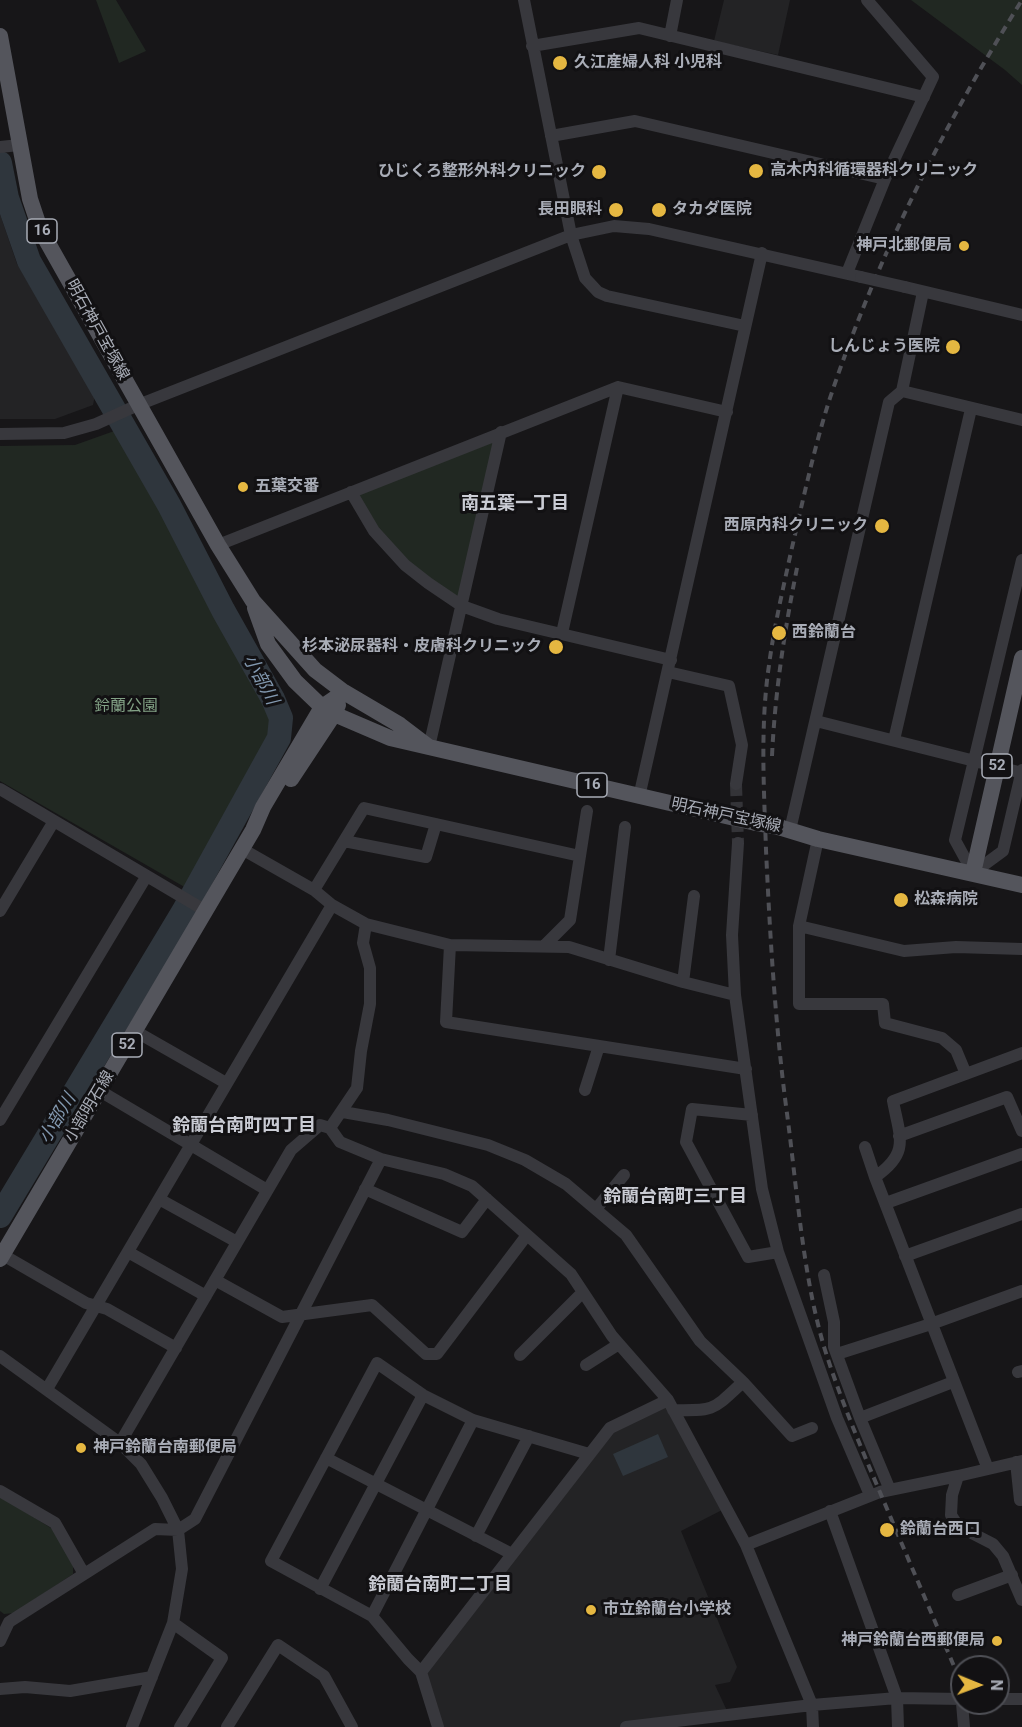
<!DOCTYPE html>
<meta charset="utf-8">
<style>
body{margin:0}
#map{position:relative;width:1022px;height:1727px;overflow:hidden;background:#171618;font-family:Roboto,sans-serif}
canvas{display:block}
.north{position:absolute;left:950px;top:1655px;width:60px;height:60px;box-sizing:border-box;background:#121113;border:2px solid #4e4f55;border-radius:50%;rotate:91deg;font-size:16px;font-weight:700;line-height:24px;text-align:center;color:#a9adb7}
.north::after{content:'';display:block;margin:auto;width:21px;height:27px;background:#e5b741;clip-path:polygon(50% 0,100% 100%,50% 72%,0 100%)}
</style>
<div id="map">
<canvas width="1022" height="1727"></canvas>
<div class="north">N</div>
</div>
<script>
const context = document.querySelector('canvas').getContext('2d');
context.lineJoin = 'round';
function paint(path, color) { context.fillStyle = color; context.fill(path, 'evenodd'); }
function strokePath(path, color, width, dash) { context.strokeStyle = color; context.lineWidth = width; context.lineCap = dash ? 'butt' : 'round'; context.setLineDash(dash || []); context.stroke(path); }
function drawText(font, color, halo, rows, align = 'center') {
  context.font = font + ' Roboto,"Noto Sans JP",sans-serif'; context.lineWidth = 6; context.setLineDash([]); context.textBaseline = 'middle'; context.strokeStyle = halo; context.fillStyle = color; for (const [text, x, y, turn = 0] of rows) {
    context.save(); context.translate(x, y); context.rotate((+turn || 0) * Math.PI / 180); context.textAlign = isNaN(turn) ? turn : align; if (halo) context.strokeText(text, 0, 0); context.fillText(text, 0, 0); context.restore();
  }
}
paint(new Path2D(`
 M 724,0 L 790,0 L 778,55 L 714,41 Z
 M 0,214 L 17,264 L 95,395 L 93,405 L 55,419 L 0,419 Z
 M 668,1400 L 726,1508 L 681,1531 L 737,1667 L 730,1682 L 715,1685 L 729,1715 L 626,1727 L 438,1727 L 421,1672 L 610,1428 Z`), '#232325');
paint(new Path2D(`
 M 96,0 L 116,0 L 146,51 L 119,63 Z
 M 911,0 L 1022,0 L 1022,85 L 1005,70 Z
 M 117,430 L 164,508 L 219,617 L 268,701 L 275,719 L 272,738 L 188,889 L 0,781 L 0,446 L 75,445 Z
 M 501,432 L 462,606 L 405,565 L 351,492 Z
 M 0,1496 L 54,1530 L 73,1565 L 73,1574 L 14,1613 L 4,1614 L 0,1611 Z`), '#212822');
paint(new Path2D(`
 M 658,1434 L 668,1457 L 623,1476 L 613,1454 Z`), '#2f363d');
strokePath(new Path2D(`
 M 0,163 L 7,198 L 29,261 L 169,505 L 223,610 L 273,699 L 281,718 L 279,738 L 183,912 L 0,1216`), '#2f363d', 24);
strokePath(new Path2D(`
 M 736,784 L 738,843`), '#343438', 12, [12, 6]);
strokePath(new Path2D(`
 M 524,0 L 571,235 L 585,278 L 598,292 L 607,296 L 745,326
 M 670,36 L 677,0
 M 532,46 L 639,28 L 924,97
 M 551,136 L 635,121 L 885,179
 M 0,147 L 19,145
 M 847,273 L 885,179 L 933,77 L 867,0
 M 905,287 L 1022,315
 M 902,391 L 1022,420
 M 0,434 L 64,433 L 96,424 L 138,405 L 571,235 L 614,226 L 649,229 L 861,277
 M 351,492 L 374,531 L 405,565 L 428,583 L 462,606 L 498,619 L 671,660
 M 218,545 L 618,387 L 727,412
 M 1022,560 L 955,840 L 973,873 L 1003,851 L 1022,770
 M 562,633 L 618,387
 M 668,672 L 729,686 L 742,745 L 736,784
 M 816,721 L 1022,773
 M 894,740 L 971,409
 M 429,747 L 501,432
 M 0,789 L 206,911
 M 639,797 L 762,253
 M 790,830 L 889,402 L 902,391 L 923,292
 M 818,839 L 799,926 L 799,1004 L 883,1004 L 885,1023 L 942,1038 L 956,1050 L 966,1074
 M 344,841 L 426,857 L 436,824
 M 242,849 L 314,890 L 332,905 L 366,924 L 450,945 L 569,947 L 683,982 L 735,995 L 762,1189 L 778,1252 L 837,1418 L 870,1495
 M 314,890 L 364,808 L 580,856
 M 0,911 L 54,821
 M 799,926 L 904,951 L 956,947 L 1022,949
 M 450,945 L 446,1022 L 746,1069
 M 544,946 L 570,920 L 587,811
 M 609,960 L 625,827
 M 683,982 L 694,896
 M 735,995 L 732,935 L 738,843
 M 135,1031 L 226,1083
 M 585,1090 L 599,1046
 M 100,1091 L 267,1190
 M 343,1112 L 388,1120 L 488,1145 L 525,1160 L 566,1184 L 626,1235 L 700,1341 L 743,1382 L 792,1436 L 812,1428
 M 752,1115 L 692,1109 L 686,1142 L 748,1257 L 778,1252
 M 0,1120 L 146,877
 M 330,1128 L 357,1088 L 361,1051 L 370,1004 L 370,968 L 363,943 L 366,924
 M 899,1136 L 1007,1097 L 1022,1131
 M 865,1147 L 875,1177 L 988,1469
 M 875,1177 C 910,1153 900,1138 893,1101 L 1022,1053
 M 365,1189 L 462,1232 L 487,1199
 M 159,1199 L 237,1242
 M 886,1203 L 1022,1154
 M 596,1209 L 624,1175
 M 128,1252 L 206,1296
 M 3,1255 L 86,1303 L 107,1309 L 176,1348
 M 905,1256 L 1022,1214
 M 824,1275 L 834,1322 L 834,1347 L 860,1418 L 890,1490
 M 215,1280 L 282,1317 L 372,1305 L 426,1354 L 437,1354 L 527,1235
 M 837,1354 L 931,1324 L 1022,1291
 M 520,1355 L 583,1292
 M 0,1356 L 120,1443 L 141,1464 L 162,1498 L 178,1530 L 182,1569 L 173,1623 L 132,1727
 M 586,1365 L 619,1344
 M 1018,1372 L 1022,1371
 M 47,1389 L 332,905
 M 673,1410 C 715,1411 713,1410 743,1382
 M 860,1418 L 953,1382
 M 120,1443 L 291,1150 L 320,1125 L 330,1128 L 340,1142 L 381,1159 L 444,1174 L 472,1186 L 571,1274 L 612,1336 L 668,1400 L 746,1545 L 812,1705 L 813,1727
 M 326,1458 L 512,1554
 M 1016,1462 L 1020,1500 L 1022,1499
 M 958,1476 L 952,1495 L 951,1515 L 958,1526 L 993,1544 L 1003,1556 L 1022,1600
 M 0,1491 L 55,1523 L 84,1574
 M 830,1511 L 897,1698 L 898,1727
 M 476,1536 L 529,1436
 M 746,1545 L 880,1492 L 958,1476 L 1022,1461
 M 320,1589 L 423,1395
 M 958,1595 L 1012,1575
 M 372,1616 L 473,1420
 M 173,1623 L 222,1658 L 180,1727
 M 0,1641 L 9,1622 L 155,1529 L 178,1530 L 195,1519 L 381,1159
 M 421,1672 L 610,1428 L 668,1400
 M 0,1689 L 25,1687 L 70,1691 L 152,1677
 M 998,1699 L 1022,1699
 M 962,1703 L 964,1727
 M 227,1727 L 278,1645 L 324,1676 L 352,1727
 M 438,1727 L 421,1672 L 408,1659 L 372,1616 L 271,1561 L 377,1363 L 423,1395 L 473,1420 L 589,1454
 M 626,1727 L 812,1705 L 897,1698 L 962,1699`), '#38383d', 12);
strokePath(new Path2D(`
 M 0,36 L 30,199 L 40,229 L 218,545 L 253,601 L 315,670 L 344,692 L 400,725 L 429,747
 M 255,608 L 268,644 L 295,681 L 322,707 L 334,714 L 390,738 L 756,823
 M 291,779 L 334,714 L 338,705
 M 782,828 L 818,839 L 1022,885
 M 973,873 L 1022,658
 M 0,1259 L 253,830 L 263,807 L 322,707 L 344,692`), '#54555c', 16);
strokePath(new Path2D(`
 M 772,756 C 775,691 785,627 798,563
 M 959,1678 C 937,1626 915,1575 893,1523 C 869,1466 844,1410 825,1350 C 802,1274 797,1186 786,1106 C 775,1021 770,936 766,850 C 764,789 760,726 769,665 C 774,627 783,589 791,552 C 803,500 814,448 830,398 C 877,257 944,125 1022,0`), '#4f5056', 4, [8, 6]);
strokePath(new Path2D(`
 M 861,277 L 905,287`), '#38383d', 12);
strokePath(new Path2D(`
 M 756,823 L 782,828`), '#54555c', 16);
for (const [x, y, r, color] of [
 [560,63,8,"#e5b741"],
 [756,171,8,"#e5b741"],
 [599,172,8,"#e5b741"],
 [616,210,8,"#e5b741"],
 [659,210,8,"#e5b741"],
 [964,246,6,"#e5b741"],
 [953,347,8,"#e5b741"],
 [243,487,6,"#e5b741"],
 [882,526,8,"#e5b741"],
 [779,633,8,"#e5b741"],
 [556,647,8,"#e5b741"],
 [901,900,8,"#e5b741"],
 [81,1448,6,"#e5b741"],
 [887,1530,8,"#e5b741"],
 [591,1610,6,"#e5b741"],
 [997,1641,6,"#e5b741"]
]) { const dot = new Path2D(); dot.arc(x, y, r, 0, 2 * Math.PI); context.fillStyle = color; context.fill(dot); strokePath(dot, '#121113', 2); }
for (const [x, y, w] of [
 [42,231,30],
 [997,766,30],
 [592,785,30],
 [127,1045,30]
]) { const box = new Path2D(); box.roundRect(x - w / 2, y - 12, w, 24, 4.5); context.fillStyle = '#121113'; context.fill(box); strokePath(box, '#a9adb7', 1.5); }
drawText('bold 15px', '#a9adb7', null, [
 ["16",42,231],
 ["52",997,766],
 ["16",592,785],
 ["52",127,1045]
]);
drawText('bold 16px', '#a9adb7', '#121113', [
 ["久江産婦人科 小児科",574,63],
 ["高木内科循環器科クリニック",770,171],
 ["ひじくろ整形外科クリニック",586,172,"right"],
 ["長田眼科",602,210,"right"],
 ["タカダ医院",672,210],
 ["神戸北郵便局",952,246,"right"],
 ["しんじょう医院",940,347,"right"],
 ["五葉交番",255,487],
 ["西原内科クリニック",868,526,"right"],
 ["西鈴蘭台",792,633],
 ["杉本泌尿器科・皮膚科クリニック",542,647,"right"],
 ["松森病院",914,900],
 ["神戸鈴蘭台南郵便局",93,1448],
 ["鈴蘭台西口",900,1530],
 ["市立鈴蘭台小学校",603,1610],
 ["神戸鈴蘭台西郵便局",985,1641,"right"]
], 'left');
drawText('16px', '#a9adb7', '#121113', [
 ["明石神戸宝塚線",97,330,61],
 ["明石神戸宝塚線",726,816,12],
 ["小部明石線",90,1107,-59]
]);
drawText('16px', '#82a185', '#121113', [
 ["鈴蘭公園",126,707]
]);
drawText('bold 18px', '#caccd4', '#121113', [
 ["南五葉一丁目",515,504],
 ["鈴蘭台南町四丁目",244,1126],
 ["鈴蘭台南町三丁目",675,1197],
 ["鈴蘭台南町二丁目",440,1585]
]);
drawText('italic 18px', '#8399b0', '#121113', [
 ["小部川",260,680,62],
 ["小部川",58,1119,-59]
]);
</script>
